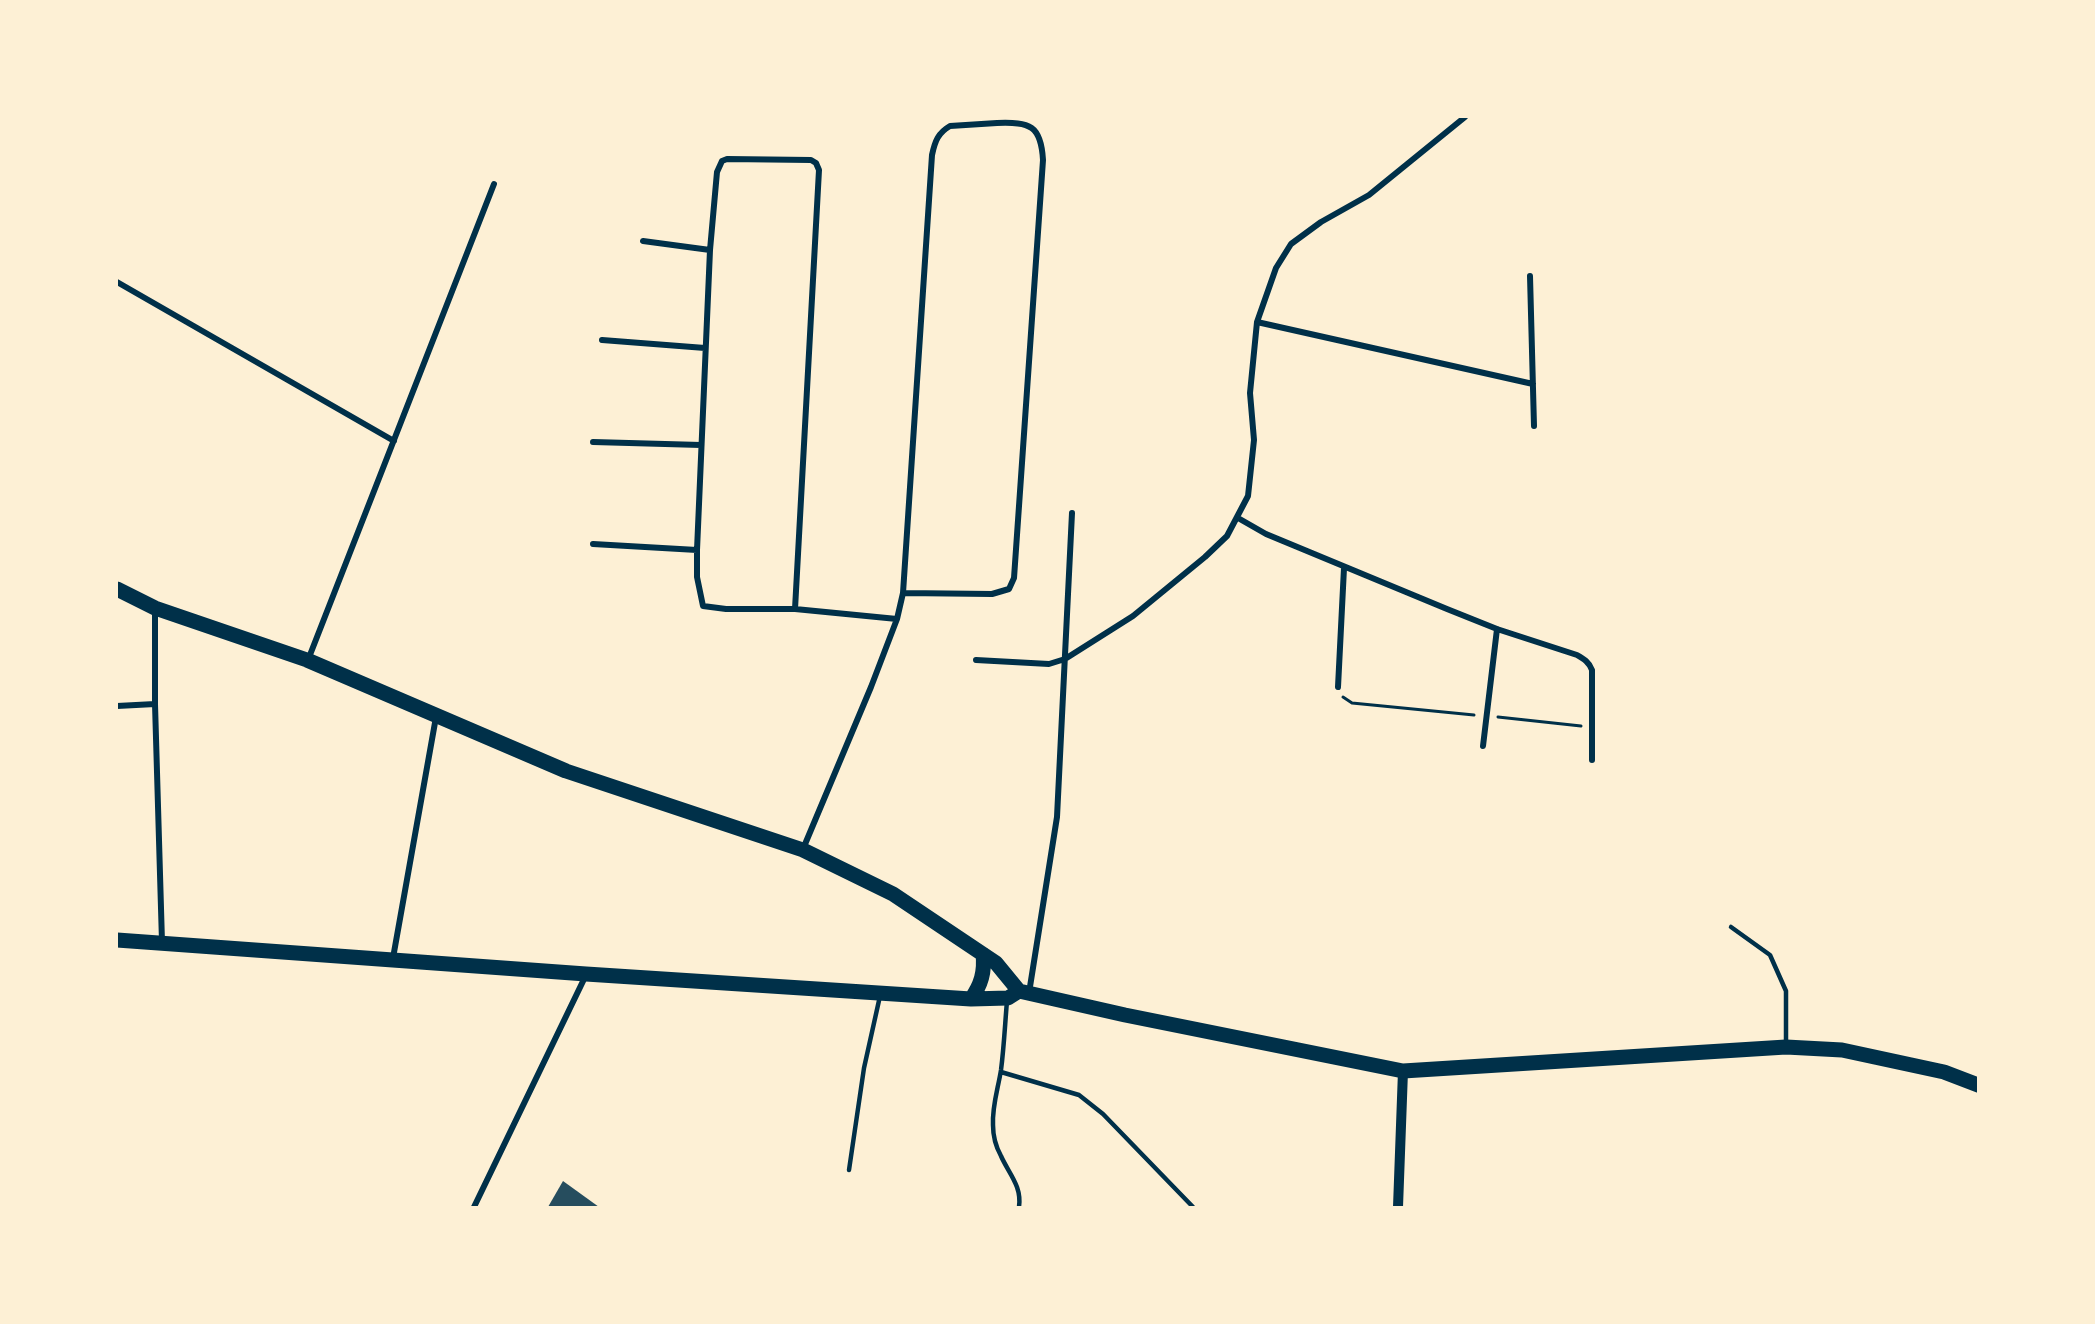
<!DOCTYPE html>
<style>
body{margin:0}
#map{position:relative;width:2095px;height:1324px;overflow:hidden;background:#fdf0d5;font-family:Roboto,sans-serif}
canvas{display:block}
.frame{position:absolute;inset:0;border:118px solid #fdf0d5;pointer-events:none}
</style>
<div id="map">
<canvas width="2095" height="1324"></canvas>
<div class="frame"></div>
</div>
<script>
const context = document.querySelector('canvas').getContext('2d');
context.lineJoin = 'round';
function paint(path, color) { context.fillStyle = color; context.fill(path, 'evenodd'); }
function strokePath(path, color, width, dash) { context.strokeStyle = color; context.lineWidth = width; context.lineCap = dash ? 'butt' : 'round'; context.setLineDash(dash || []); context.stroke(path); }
paint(new Path2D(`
 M 563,1181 L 599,1207 L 548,1207 Z`), '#264d5e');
strokePath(new Path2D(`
 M 1343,697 L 1352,703 L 1474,715
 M 1498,717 L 1581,726`), '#003049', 3);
strokePath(new Path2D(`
 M 1731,927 L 1770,955 L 1786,991 L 1786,1044
 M 1007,1001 C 1005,1024 1004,1047 1001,1070 C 998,1089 992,1106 993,1125 C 993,1136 996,1147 1001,1156 C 1009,1174 1022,1186 1019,1207
 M 1001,1072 L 1079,1095 L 1103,1114 L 1193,1207
 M 849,1170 L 864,1068 L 880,996`), '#003049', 4.5);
strokePath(new Path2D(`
 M 643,241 L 710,250
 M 1530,276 L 1534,426
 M 117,282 L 394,441
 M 1257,322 L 1533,384
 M 602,340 L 705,348
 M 593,442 L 701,445
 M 1238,518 L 1266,534 L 1447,609 L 1497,629 L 1577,655 C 1584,659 1589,662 1592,670 L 1592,760
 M 593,544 L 697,550
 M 155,608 L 155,704 L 162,942
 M 795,609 L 819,170 L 816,163 L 811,160 L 727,159 L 722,161 L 717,172 L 710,250 L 697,550 L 697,577 L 703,606 L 726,609 L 795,609 L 897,619
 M 308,660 L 494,184
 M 976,660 L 1049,664 L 1065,659 L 1133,616 L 1205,557 L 1227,536 L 1248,496 L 1254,440 L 1250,393 L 1257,322 L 1276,268 L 1291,244 L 1321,222 L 1369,195 L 1465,117
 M 1338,687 L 1344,568
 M 117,706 L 155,704
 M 1483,746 L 1497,629
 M 803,849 L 871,687 L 897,619 L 903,593 L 932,155 C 935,141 938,133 950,126 C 966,125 982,124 997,123 C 1030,122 1041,125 1043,160 L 1014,578 L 1009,589 L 992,594 L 903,593
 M 393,958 L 436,717
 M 1029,993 L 1057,817 L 1072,513
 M 474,1207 L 586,975`), '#003049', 6);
strokePath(new Path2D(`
 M 1398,1207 L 1403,1071`), '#003049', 10);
strokePath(new Path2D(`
 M 117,589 L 155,608 L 307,660 L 566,771 L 803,850 L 893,894 L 996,963 L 1019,991
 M 117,940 L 586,974 L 971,999 L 1008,998 L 1019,991 L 1125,1015 L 1403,1071 L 1786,1047 L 1842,1050 L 1944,1072 L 1978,1085
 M 971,999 C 981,985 985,972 983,954`), '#003049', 15);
</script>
